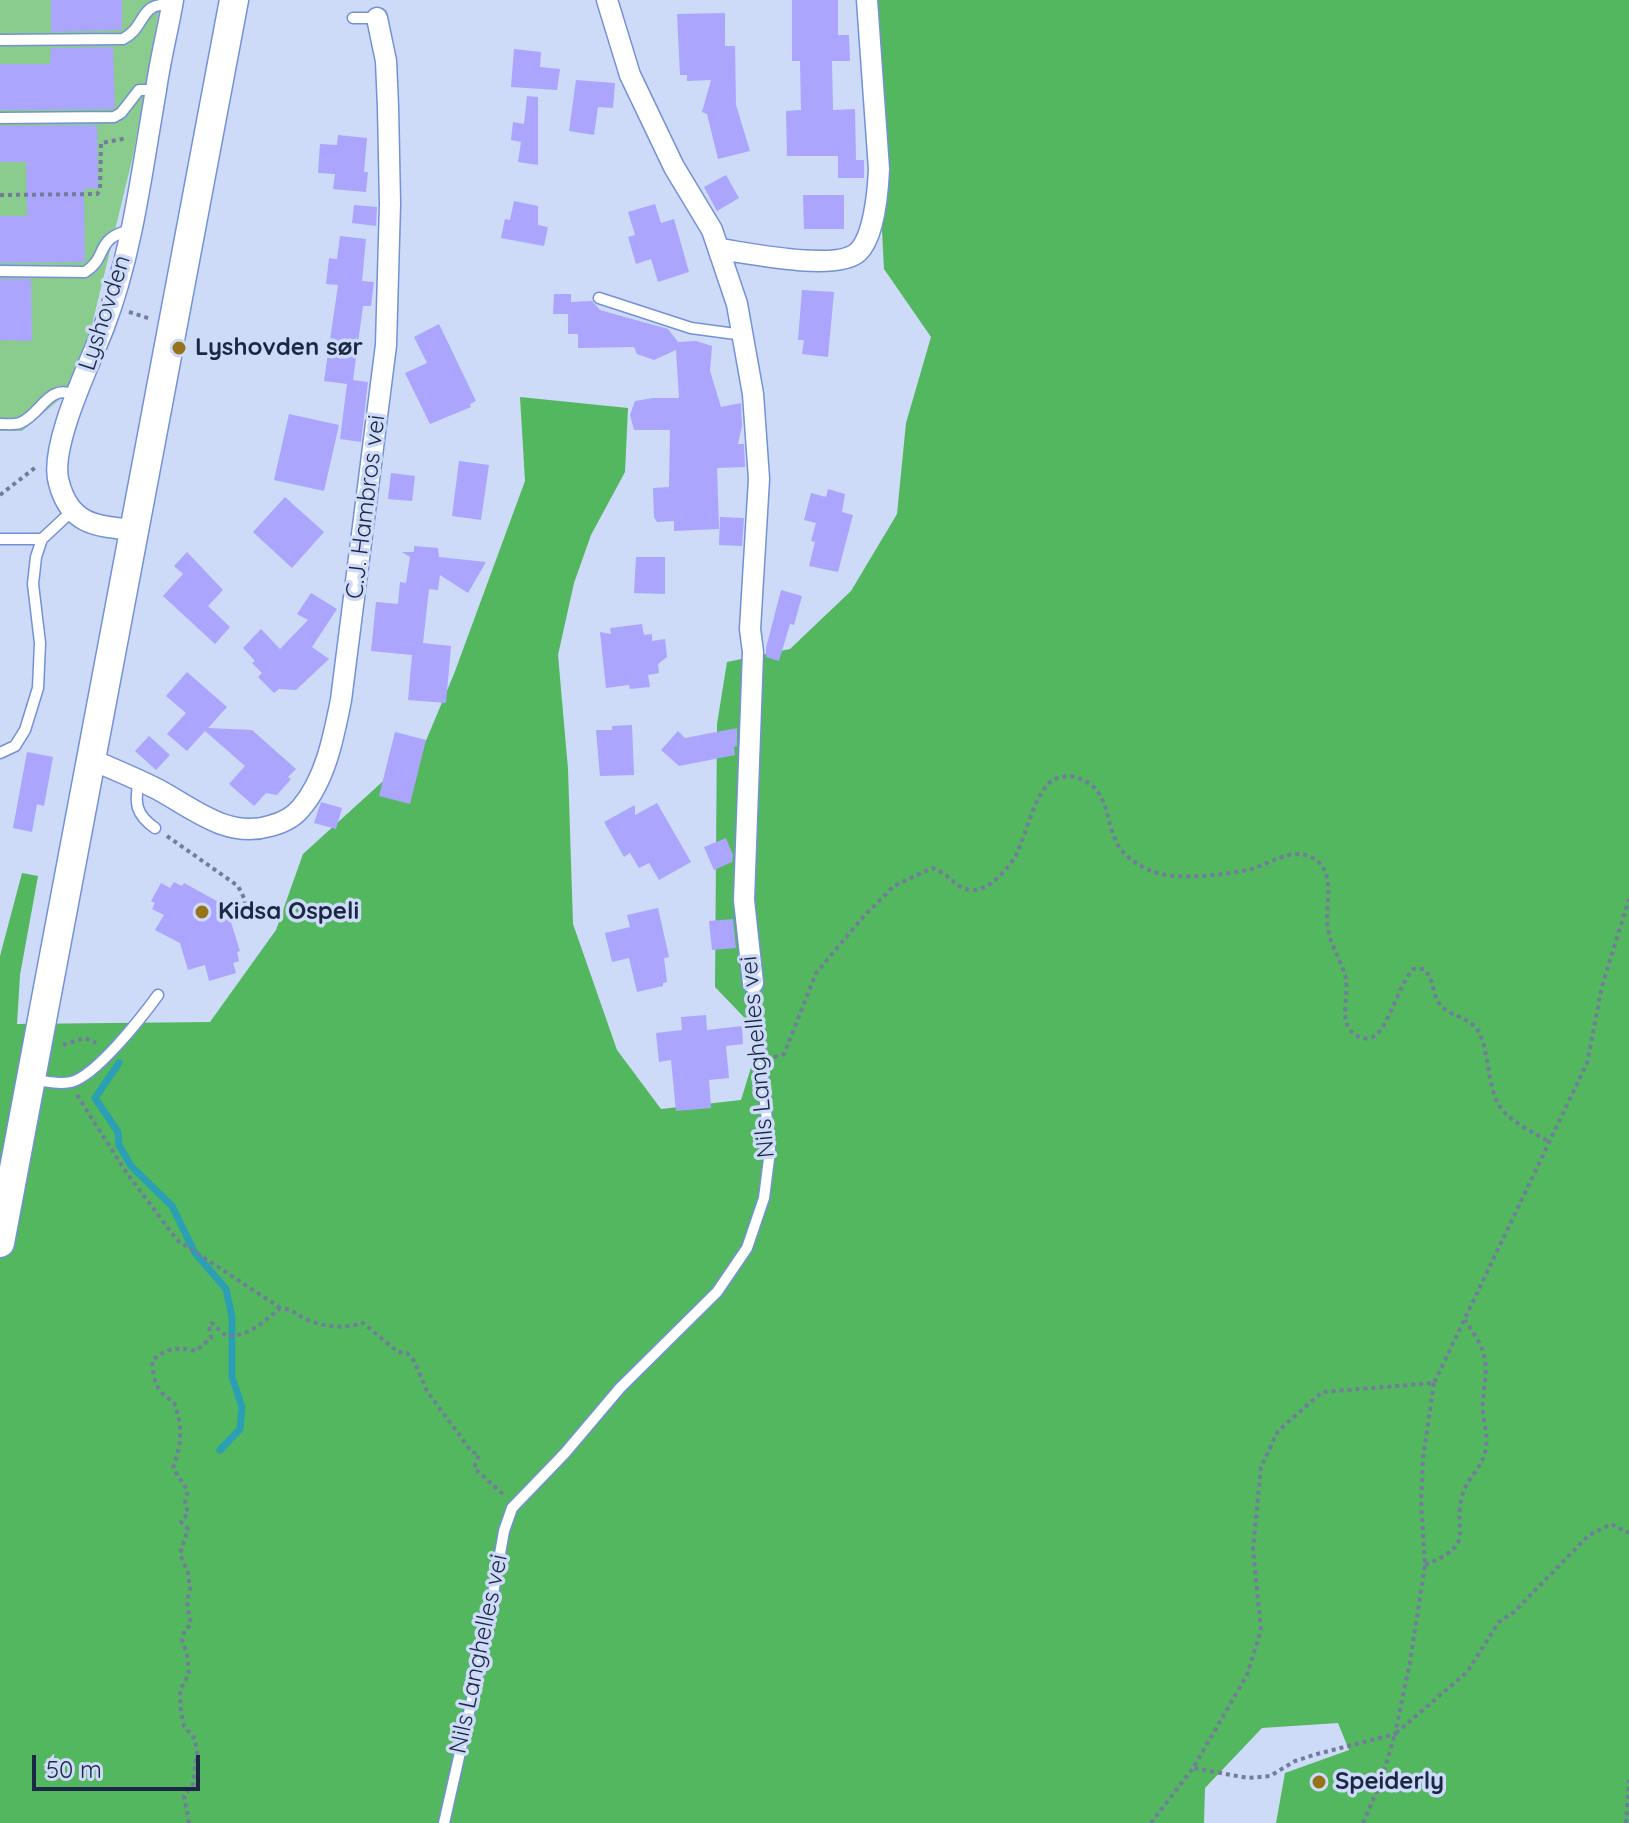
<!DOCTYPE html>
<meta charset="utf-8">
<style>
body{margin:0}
#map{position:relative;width:1629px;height:1823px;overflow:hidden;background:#cddaf8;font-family:Quicksand,sans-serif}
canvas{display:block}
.scale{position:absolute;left:32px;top:1755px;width:168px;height:36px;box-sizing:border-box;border:4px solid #1c2743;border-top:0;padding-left:10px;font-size:24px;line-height:28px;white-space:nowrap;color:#1c2743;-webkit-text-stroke:6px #cddaf8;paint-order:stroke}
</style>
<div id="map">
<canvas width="1629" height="1823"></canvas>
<div class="scale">50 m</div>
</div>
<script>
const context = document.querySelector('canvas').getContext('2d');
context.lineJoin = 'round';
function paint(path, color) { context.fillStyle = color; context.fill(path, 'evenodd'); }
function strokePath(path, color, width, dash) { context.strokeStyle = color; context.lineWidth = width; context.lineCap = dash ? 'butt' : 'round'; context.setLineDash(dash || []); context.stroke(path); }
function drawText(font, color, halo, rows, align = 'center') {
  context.font = font + ' Quicksand,sans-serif'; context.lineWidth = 7; context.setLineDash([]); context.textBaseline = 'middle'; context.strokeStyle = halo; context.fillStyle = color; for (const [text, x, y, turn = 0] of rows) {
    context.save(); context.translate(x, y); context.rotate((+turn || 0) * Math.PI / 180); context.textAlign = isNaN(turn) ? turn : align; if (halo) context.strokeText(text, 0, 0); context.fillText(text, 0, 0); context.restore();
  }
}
paint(new Path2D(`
 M 0,0 L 161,0 L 133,156 L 81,370 L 60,399 L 22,431 L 0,431 Z`), '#8acb8e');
paint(new Path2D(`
 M 870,0 L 1629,0 L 1629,1823 L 1276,1823 L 1285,1773 L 1349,1750 L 1338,1723 L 1262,1728 L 1205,1788 L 1204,1823 L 0,1823 L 0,956 L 22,873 L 38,876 L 20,975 L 17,1024 L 210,1022 L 276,930 L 303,854 L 425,743 L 454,674 L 525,481 L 520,397 L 628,408 L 625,472 L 591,535 L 574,583 L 558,655 L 568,769 L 573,924 L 617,1050 L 661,1109 L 741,1100 L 761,1035 L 715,987 L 717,724 L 727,662 L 790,649 L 851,591 L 897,514 L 906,423 L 931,337 L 884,269 Z`), '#52b75e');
strokePath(new Path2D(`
 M 119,1063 L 95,1098 L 118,1132 L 119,1145 L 131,1166 L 172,1206 L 195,1253 L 226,1289 L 232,1317 L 232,1377 L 242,1407 L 240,1429 L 220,1450`), '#2b9fb3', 7);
paint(new Path2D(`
 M 51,0 L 122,0 L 122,30 L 51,32 Z
 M 792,0 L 838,0 L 838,35 L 849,35 L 850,61 L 832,61 L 833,110 L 855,109 L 856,160 L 864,160 L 864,178 L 838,178 L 838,156 L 787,156 L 786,111 L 801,110 L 800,61 L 792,61 Z
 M 725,13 L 725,46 L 735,46 L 736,105 L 750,151 L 718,159 L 707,114 L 702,112 L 711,80 L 687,81 L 687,75 L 680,75 L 677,14 Z
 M 113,47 L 115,107 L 112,109 L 0,110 L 0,64 L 50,64 L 51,48 Z
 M 514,49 L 541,52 L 540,67 L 560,69 L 557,90 L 511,87 Z
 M 576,80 L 615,83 L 613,108 L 598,107 L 594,135 L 569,131 Z
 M 527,96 L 538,97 L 538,165 L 518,162 L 521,142 L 511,140 L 513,122 L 524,124 Z
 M 97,125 L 98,188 L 84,189 L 85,262 L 0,263 L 0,216 L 27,216 L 26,162 L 0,162 L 0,126 Z
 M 338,135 L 367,138 L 364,172 L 368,172 L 366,192 L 333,189 L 335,174 L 318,173 L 320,144 L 337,145 Z
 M 726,175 L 739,198 L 717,211 L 704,187 Z
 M 803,195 L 844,195 L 844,229 L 804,229 Z
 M 514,201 L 538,206 L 538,225 L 548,227 L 544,246 L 501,238 L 505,219 L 510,220 Z
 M 655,204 L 661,223 L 674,219 L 689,272 L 658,282 L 651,259 L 636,264 L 628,237 L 635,235 L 628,212 Z
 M 354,205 L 377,207 L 376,226 L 352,223 Z
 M 340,236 L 366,239 L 362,281 L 374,282 L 371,306 L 363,306 L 353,380 L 368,382 L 361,442 L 340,439 L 347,384 L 324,381 L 338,285 L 326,284 L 329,258 L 337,259 Z
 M 0,279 L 31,279 L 32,341 L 0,340 Z
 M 802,290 L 834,292 L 828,357 L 802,354 L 804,340 L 798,340 Z
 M 554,294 L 571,294 L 571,302 L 592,301 L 600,310 L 668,329 L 678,342 L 696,341 L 712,346 L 710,371 L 721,407 L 741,403 L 742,426 L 738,444 L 744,444 L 745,467 L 717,468 L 719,529 L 674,531 L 674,521 L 657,522 L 654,517 L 653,488 L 669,487 L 670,430 L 634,430 L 630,415 L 635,401 L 653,398 L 679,398 L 676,350 L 654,360 L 637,354 L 634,347 L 578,348 L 578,334 L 568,334 L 568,314 L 553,314 Z
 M 439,324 L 476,401 L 470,404 L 471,407 L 430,424 L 405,373 L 427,363 L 414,337 Z
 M 289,414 L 339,425 L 324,491 L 274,480 Z
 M 459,461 L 489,465 L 481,520 L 452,516 Z
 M 391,473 L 415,476 L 412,501 L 388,499 Z
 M 828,489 L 845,494 L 842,512 L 853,515 L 838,572 L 809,566 L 815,542 L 811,541 L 816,523 L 804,520 L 811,493 L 826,497 Z
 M 285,497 L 324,532 L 292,568 L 253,532 Z
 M 720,517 L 744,518 L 742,546 L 719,545 Z
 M 414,546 L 438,548 L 439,557 L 486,562 L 468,593 L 440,575 L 438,590 L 429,589 L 423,643 L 451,646 L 446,703 L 408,700 L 412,655 L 371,651 L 376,602 L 398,604 L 400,582 L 406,583 L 410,557 L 402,552 L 414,552 Z
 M 187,552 L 223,590 L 208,606 L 230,627 L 215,644 L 163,596 L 183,574 L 174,566 Z
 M 636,557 L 665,557 L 665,594 L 634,593 Z
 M 781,590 L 802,596 L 794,625 L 790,624 L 779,661 L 766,657 L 766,648 Z
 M 311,593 L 337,609 L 312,647 L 329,659 L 296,690 L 279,689 L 274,693 L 258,677 L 262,673 L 252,663 L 255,661 L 243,648 L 261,629 L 280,649 L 308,620 L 297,614 Z
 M 642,624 L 644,635 L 652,634 L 652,641 L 665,639 L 667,657 L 658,664 L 659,673 L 648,675 L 650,687 L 630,689 L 629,685 L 606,688 L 600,632 L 611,634 L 610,628 Z
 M 187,672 L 227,707 L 208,728 L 252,730 L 296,769 L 288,777 L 291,779 L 277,795 L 266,793 L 254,806 L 229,784 L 245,766 L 205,731 L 187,751 L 167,734 L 186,713 L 166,696 Z
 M 632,725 L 634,775 L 600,776 L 596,730 L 612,730 L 612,726 Z
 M 737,728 L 737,746 L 734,747 L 735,755 L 679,766 L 661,750 L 678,731 L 685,738 Z
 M 395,732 L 426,740 L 410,804 L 379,796 Z
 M 149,736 L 170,755 L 156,770 L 135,751 Z
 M 27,752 L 53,757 L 44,806 L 37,804 L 32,832 L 13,828 Z
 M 321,802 L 342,808 L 336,829 L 314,823 Z
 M 657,803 L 691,862 L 659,880 L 649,863 L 639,868 L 630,853 L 624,857 L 604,822 L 635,805 L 635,815 Z
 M 726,838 L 733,855 L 732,862 L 714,870 L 704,847 Z
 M 174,882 L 182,886 L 184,883 L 226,906 L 240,951 L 237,952 L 239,961 L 233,963 L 236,973 L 209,981 L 205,965 L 188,970 L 180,943 L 155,930 L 164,915 L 152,909 L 155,903 L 151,901 L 161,883 L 170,888 Z
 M 658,908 L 669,957 L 664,958 L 667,982 L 663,983 L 663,986 L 637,992 L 629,958 L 612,962 L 605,933 L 630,927 L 627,915 Z
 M 733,919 L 736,948 L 712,950 L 709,921 Z
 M 706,1015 L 707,1030 L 742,1026 L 743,1044 L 726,1046 L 729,1078 L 709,1080 L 711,1108 L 676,1111 L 671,1060 L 659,1062 L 656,1033 L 682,1030 L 681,1017 Z`), '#aba5fe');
const service = new Path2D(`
 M 353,18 L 377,18
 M 0,40 L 123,39 C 147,27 138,1 172,5
 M 0,118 L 114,117 L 121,113 L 139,90 L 155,90
 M 0,271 L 85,272 C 109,257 94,238 131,230
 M 599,298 L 691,328 L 743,335
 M 0,424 C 7,424 14,425 20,423 C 43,413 47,383 76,395
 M 0,539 L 42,539 L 71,512
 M 0,753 L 15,746 L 25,730 L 38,688 L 40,643 L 33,584 L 36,557 L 42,539
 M 139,781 C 134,803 136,815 155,828
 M 34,1080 C 46,1081 59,1085 71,1082 C 96,1076 142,1017 158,995
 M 444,1823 L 483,1651 L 504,1531 L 512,1508 L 565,1453 L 620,1388 L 717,1292 L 747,1248 L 764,1198 L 770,1151 L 753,983`);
const minor = new Path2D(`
 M 607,0 L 630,75 L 674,167 L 712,230 L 737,304 L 753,394 L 759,479 L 750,629 L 753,652 L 744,900 L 753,983
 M 719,249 C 748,253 837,272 858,252 C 874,237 878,191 879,169 L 867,0
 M 134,530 C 96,526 70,525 59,483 C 48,448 90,363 104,327 C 133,251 142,169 156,90 C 160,60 168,30 173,0
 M 90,759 C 113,769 135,778 157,789 C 193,808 227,839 270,826 C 282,823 293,818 301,808 C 326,779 334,735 341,700 L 386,345 L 390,204 L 388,107 L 386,61 L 377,18`);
const secondary = new Path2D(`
 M 0,1243 L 234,0`);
strokePath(service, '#7491d7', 13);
strokePath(minor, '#7491d7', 23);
strokePath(secondary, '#7491d7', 31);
strokePath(new Path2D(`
 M 0,195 L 97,194 L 100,190 L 101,143 L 127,138
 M 129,312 L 151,319
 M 0,495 L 36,467
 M 167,836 L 238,886 L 245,900 L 244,920
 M 63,1045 L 85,1038 L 96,1043
 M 774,1057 L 784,1054 L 816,973 L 864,916 L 894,886 L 932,868 C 950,873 954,889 972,890 C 979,891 989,885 994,881 C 1003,873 1012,864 1017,853 C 1026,834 1036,788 1055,779 C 1062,776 1071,775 1078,778 C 1111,789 1104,822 1119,847 C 1127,858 1135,863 1147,869 C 1171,882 1221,875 1248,870 C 1268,865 1291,847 1311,857 C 1319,861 1323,866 1326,874 C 1332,891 1324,915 1329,934 C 1333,950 1343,964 1346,979 C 1348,993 1342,1016 1348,1027 C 1355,1038 1368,1043 1378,1033 C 1392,1016 1398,988 1413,969 L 1424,969 C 1436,983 1431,992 1439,1003 C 1448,1017 1470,1016 1479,1032 C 1489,1053 1487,1078 1496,1099 C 1504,1120 1532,1131 1549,1142
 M 77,1095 L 126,1172 L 177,1240 L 279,1307
 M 1434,1383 L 1423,1458 L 1421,1502 L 1425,1565 L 1410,1662 L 1395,1734 L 1317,1754 L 1295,1761 L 1270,1776 L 1248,1778 L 1193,1768 L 1247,1675 L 1261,1630 L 1253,1549 L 1261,1467 L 1278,1431 L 1322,1392 L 1434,1383 L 1587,1063 L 1602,986 L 1629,899
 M 1425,1565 C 1480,1542 1450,1534 1463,1493 C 1467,1479 1480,1469 1484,1456 C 1489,1441 1485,1428 1483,1413 C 1481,1393 1490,1372 1483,1352 C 1480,1341 1471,1330 1465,1320
 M 189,1823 L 184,1796 L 193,1784 L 197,1752 L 195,1739 L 184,1726 L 181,1712 L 180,1690 L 189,1674 L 187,1654 L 182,1640 L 185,1629 L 191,1625 L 187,1602 L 190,1589 L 188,1573 L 180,1554 L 188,1529 L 181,1522 L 188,1513 L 185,1501 L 188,1491 L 173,1468 C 182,1441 183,1429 174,1402 C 155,1391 154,1381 152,1361 C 167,1347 177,1347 196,1351 L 211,1338 L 209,1325 L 212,1323 L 226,1336 C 248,1337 264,1322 280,1308 C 296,1310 292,1313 304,1318 C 321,1327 344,1329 363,1323 L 398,1352 L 407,1353 L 414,1361 L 427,1391 L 471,1451 L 479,1455 L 474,1468 L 505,1496
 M 1151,1823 L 1193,1768
 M 1363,1823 L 1380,1784 L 1395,1734 L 1467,1672 L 1499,1622 L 1514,1612 L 1589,1535 L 1611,1524 L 1629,1533
 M 1626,1823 L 1629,1780`), '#717d9a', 4, [4, 4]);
strokePath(service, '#fff', 10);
strokePath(minor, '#fff', 20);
strokePath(secondary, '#fff', 28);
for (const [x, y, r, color] of [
 [179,348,8,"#95731b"],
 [202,912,8,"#95731b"],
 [1319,1782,8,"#95731b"]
]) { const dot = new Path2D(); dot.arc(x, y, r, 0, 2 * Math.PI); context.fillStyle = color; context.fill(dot); strokePath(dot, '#cddaf8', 3); }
drawText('24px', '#1c2743', '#cddaf8', [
 ["Lyshovden",105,313,-72],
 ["C.J. Hambros vei",366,507,-83],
 ["Nils Langhelles vei",758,1057,-95],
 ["Nils Langhelles vei",479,1654,-78]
]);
drawText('bold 24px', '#1c2743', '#cddaf8', [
 ["Lyshovden sør",195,348],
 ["Kidsa Ospeli",218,912],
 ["Speiderly",1335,1782]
], 'left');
</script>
